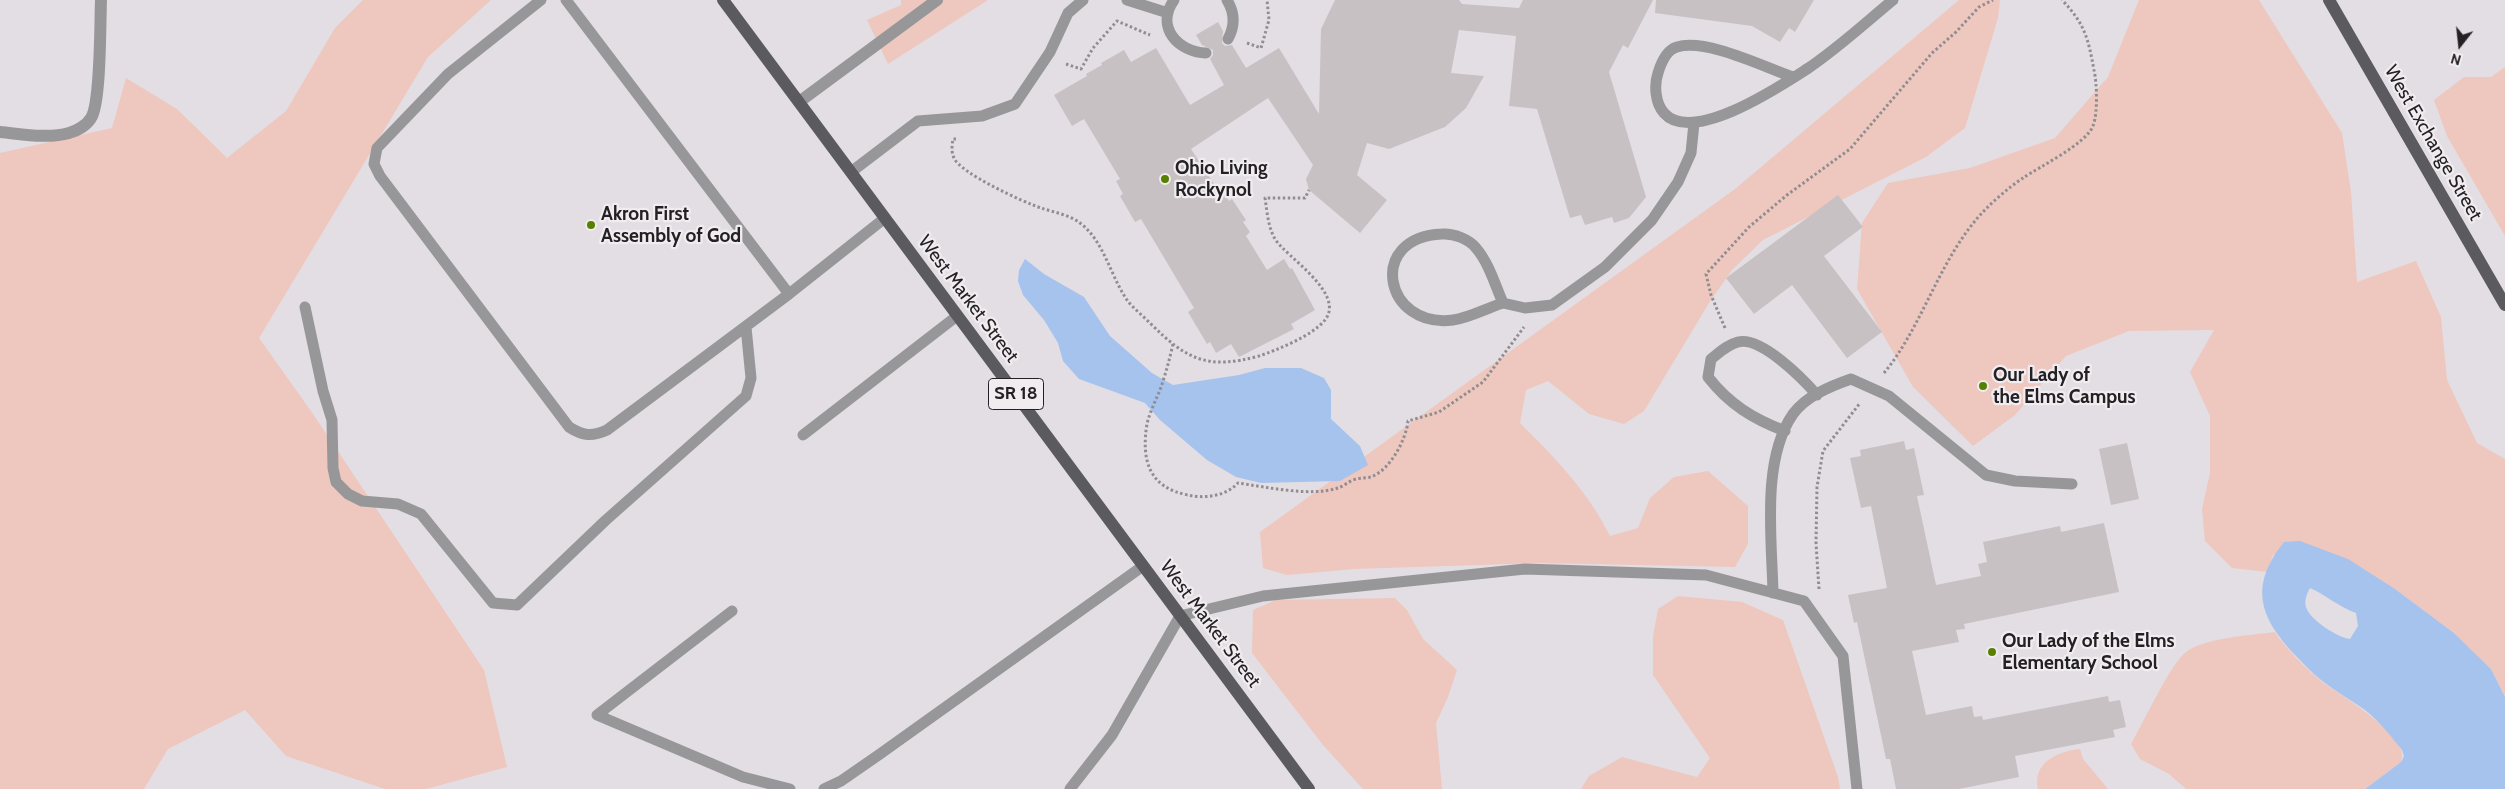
<!DOCTYPE html>
<style>
body{margin:0}
#map{position:relative;width:2505px;height:789px;overflow:hidden;background:#e3dee3;font-family:Cabin,sans-serif}
canvas{display:block}
.north{position:absolute;left:2435px;top:20px;width:50px;height:50px;-webkit-text-stroke:4px #f0ecf0;paint-order:stroke;rotate:196deg;font-size:14px;font-weight:700;line-height:20px;text-align:center;color:#232123}
.north::after{content:'';display:block;margin:auto;width:18px;height:22px;background:#232123;clip-path:polygon(50% 0,100% 100%,50% 72%,0 100%)}
</style>
<div id="map">
<canvas width="2505" height="789"></canvas>
<div class="north">N</div>
</div>
<script>
const context = document.querySelector('canvas').getContext('2d');
context.lineJoin = 'round';
function paint(path, color) { context.fillStyle = color; context.fill(path, 'evenodd'); }
function strokePath(path, color, width, dash) { context.strokeStyle = color; context.lineWidth = width; context.lineCap = dash ? 'butt' : 'round'; context.setLineDash(dash || []); context.stroke(path); }
function drawText(font, color, halo, rows, align = 'center') {
  context.font = font + ' Cabin,sans-serif'; context.lineWidth = 4.5; context.setLineDash([]); context.textBaseline = 'middle'; context.strokeStyle = halo; context.fillStyle = color; for (const [text, x, y, turn = 0] of rows) {
    context.save(); context.translate(x, y); context.rotate((+turn || 0) * Math.PI / 180); context.textAlign = isNaN(turn) ? turn : align; if (halo) context.strokeText(text, 0, 0); context.fillText(text, 0, 0); context.restore();
  }
}
paint(new Path2D(`
 M 363,0 L 491,0 L 428,57 L 259,338 L 311,411 L 484,670 L 507,767 L 426,789 L 385,789 L 286,756 L 245,710 L 168,749 L 144,789 L 0,789 L 0,153 L 112,128 L 126,78 L 177,109 L 227,158 L 286,111 L 335,28 Z
 M 901,0 L 988,0 L 888,64 L 867,20 L 901,5 Z
 M 1959,0 L 2000,0 L 1998,18 L 1965,128 L 1926,157 L 1763,240 L 1732,270 L 1709,303 L 1644,411 L 1624,424 L 1589,414 L 1548,381 L 1526,390 L 1520,423 C 1555,458 1588,491 1610,536 L 1638,528 L 1650,498 L 1674,477 L 1708,471 L 1748,506 L 1748,544 L 1735,567 L 1540,563 L 1354,569 L 1287,575 L 1263,568 L 1260,532 L 1735,189 Z
 M 2139,0 L 2259,0 L 2342,133 L 2351,192 L 2357,282 L 2416,261 L 2441,317 L 2447,380 L 2477,443 L 2505,459 L 2505,697 L 2491,669 L 2454,633 L 2395,589 L 2273,555 L 2267,572 L 2232,568 L 2205,541 L 2202,509 L 2210,473 L 2210,416 L 2190,372 L 2214,330 L 2129,331 L 2066,356 L 2015,415 L 1973,446 L 1913,387 L 1857,289 L 1862,223 L 1888,183 L 1970,168 L 2055,138 L 2108,77 Z
 M 2505,67 L 2505,236 L 2447,136 L 2434,100 L 2464,77 L 2491,77 Z
 M 1678,596 L 1742,602 L 1783,620 L 1838,777 L 1840,789 L 1581,789 L 1589,776 L 1622,757 L 1697,777 L 1710,758 L 1653,675 L 1653,636 L 1658,609 Z
 M 1395,598 L 1407,610 L 1423,639 L 1457,670 L 1448,697 L 1436,723 L 1442,789 L 1363,789 L 1323,745 L 1252,653 L 1253,610 L 1276,600 Z
 M 2275,632 C 2284,646 2306,669 2320,680 C 2337,694 2413,736 2401,762 L 2365,789 L 2186,789 L 2169,774 L 2140,759 L 2131,744 C 2144,722 2169,666 2186,652 C 2204,638 2252,635 2275,632 Z
 M 2080,749 L 2083,759 L 2108,789 L 2038,789 C 2032,763 2058,751 2080,749 Z`), '#eec7bf');
paint(new Path2D(`
 M 1025,259 L 1044,274 L 1084,297 L 1110,336 L 1152,373 L 1173,385 L 1239,375 L 1265,368 L 1301,368 L 1324,378 L 1331,390 L 1331,419 L 1360,446 L 1368,465 L 1340,481 L 1261,483 L 1236,477 L 1207,460 L 1160,420 L 1145,403 L 1079,379 L 1063,361 L 1058,343 L 1044,320 L 1023,295 L 1018,281 L 1019,270 Z
 M 2300,541 L 2348,559 L 2395,589 L 2454,633 L 2491,669 L 2505,697 L 2505,789 L 2365,789 L 2401,762 L 2404,756 L 2402,750 C 2391,736 2379,721 2365,710 C 2351,700 2335,691 2321,680 C 2312,673 2304,664 2296,656 C 2260,618 2248,587 2284,542 ZM 2310,588 C 2326,595 2339,607 2356,613 L 2358,626 L 2350,639 C 2338,638 2309,619 2306,607 C 2304,601 2307,593 2310,588 Z`), '#a6c3ee');
paint(new Path2D(`
 M 1335,0 L 1459,0 L 1462,4 L 1519,8 L 1523,0 L 1653,0 L 1628,48 L 1623,45 L 1609,72 L 1646,197 L 1629,218 L 1614,223 L 1612,217 L 1585,225 L 1581,215 L 1570,218 L 1537,109 L 1509,106 L 1516,36 L 1459,30 L 1451,73 L 1484,76 L 1466,108 L 1445,127 L 1389,149 L 1367,143 L 1357,175 L 1387,200 L 1360,233 L 1309,190 L 1306,179 L 1313,165 L 1268,98 L 1191,149 L 1220,193 L 1223,191 L 1229,201 L 1232,199 L 1246,220 L 1243,222 L 1250,232 L 1246,236 L 1267,270 L 1284,259 L 1290,269 L 1292,268 L 1315,310 L 1291,324 L 1294,329 L 1239,357 L 1231,344 L 1216,353 L 1210,342 L 1207,344 L 1188,312 L 1194,308 L 1141,219 L 1135,222 L 1120,196 L 1123,194 L 1116,181 L 1120,179 L 1084,119 L 1072,126 L 1054,95 L 1087,76 L 1086,74 L 1102,65 L 1101,63 L 1124,50 L 1131,62 L 1156,48 L 1190,105 L 1224,85 L 1210,59 L 1213,55 L 1213,50 L 1202,45 L 1196,35 L 1218,22 L 1223,31 L 1222,43 L 1225,46 L 1232,45 L 1246,68 L 1279,48 L 1319,114 L 1321,29 Z
 M 1656,0 L 1814,0 L 1795,32 L 1789,28 L 1780,42 L 1752,26 L 1655,13 Z
 M 1838,195 L 1863,227 L 1824,256 L 1882,332 L 1847,358 L 1792,285 L 1754,314 L 1726,278 Z
 M 1904,441 L 1906,450 L 1914,448 L 1924,495 L 1917,496 L 1936,585 L 1981,576 L 1978,564 L 1987,562 L 1983,542 L 2060,526 L 2061,532 L 2104,523 L 2119,592 L 1964,624 L 1965,629 L 1956,630 L 1959,642 L 1912,651 L 1926,715 L 1972,706 L 1974,717 L 1982,716 L 1983,720 L 2108,696 L 2109,702 L 2120,700 L 2126,727 L 2113,730 L 2115,737 L 2015,756 L 2019,777 L 1959,789 L 1896,789 L 1890,759 L 1886,759 L 1857,622 L 1854,623 L 1848,595 L 1887,588 L 1871,506 L 1861,508 L 1850,458 L 1861,456 L 1860,450 Z
 M 2127,443 L 2139,499 L 2111,505 L 2099,449 Z`), '#c7c1c3');
strokePath(new Path2D(`
 M 1247,43 L 1261,48 L 1269,20 L 1267,0
 M 1066,64 L 1081,69 L 1093,48 L 1117,21 L 1150,35
 M 956,139 L 953,139 C 952,145 951,152 954,158 C 960,173 1023,202 1041,208 C 1053,212 1070,215 1080,223 C 1104,241 1110,275 1127,300 C 1133,308 1143,316 1151,324 C 1187,360 1208,370 1259,356 C 1277,350 1312,336 1325,320 C 1346,293 1286,257 1275,239 C 1268,227 1267,211 1265,198 L 1305,198 L 1309,190
 M 1725,328 L 1711,295 L 1706,274 L 1749,227 L 1787,195 L 1850,149 L 1932,53 L 1956,32 L 1979,7 L 1993,0
 M 1173,344 C 1170,357 1167,369 1163,381 C 1159,395 1150,410 1147,424 C 1141,460 1149,488 1188,495 C 1205,499 1226,496 1238,483 C 1267,487 1310,497 1338,488 C 1344,486 1349,481 1356,479 C 1361,478 1366,478 1371,477 C 1390,470 1406,440 1408,421 L 1439,412 L 1483,382 L 1524,327
 M 1884,373 C 1921,328 1937,267 1975,221 C 1986,207 2009,187 2023,178 C 2039,167 2086,144 2093,126 C 2098,113 2097,84 2094,70 C 2088,38 2085,24 2062,0
 M 1819,589 L 1816,543 L 1817,487 L 1823,451 L 1860,403`), '#908d90', 3, [2.5, 2.5]);
strokePath(new Path2D(`
 M 541,0 L 448,74 L 377,148 L 374,164 L 380,176 L 569,427 C 583,436 592,437 607,430 L 789,294 L 885,218
 M 566,0 L 789,294
 M 1127,0 L 1168,13
 M 1174,0 C 1155,27 1178,52 1206,53
 M 1227,0 C 1235,13 1235,26 1228,39
 M 1793,77 C 1764,67 1706,38 1677,47 C 1666,50 1661,63 1658,73 C 1654,85 1655,103 1664,113 C 1692,145 1779,87 1807,69 C 1837,49 1865,23 1893,0
 M 851,172 L 918,121 L 982,116 L 1015,104 L 1050,52 L 1068,13 L 1083,0
 M 1503,303 C 1487,308 1469,318 1453,320 C 1384,329 1366,237 1442,234 C 1453,233 1469,239 1476,248 C 1489,263 1495,285 1503,303 L 1525,308 L 1552,305 L 1605,267 L 1652,220 L 1678,182 L 1691,153 L 1694,123
 M 305,307 L 323,391 L 332,420 L 333,468 L 336,482 L 348,494 L 362,501 L 398,504 L 421,514 L 493,603 L 517,605 L 606,520 L 746,396 L 751,378 L 746,327
 M 1785,431 C 1753,419 1729,404 1708,377 L 1711,359 C 1720,352 1727,345 1738,342 C 1761,336 1803,379 1817,395
 M 803,435 L 957,316
 M 1773,593 C 1772,540 1761,460 1793,414 C 1806,396 1831,386 1851,379 L 1889,396 L 1986,475 L 2015,481 L 2072,484
 M 732,611 L 597,715 L 743,777 L 790,789
 M 824,789 L 841,781 L 880,754 L 1143,566
 M 1070,789 L 1112,735 L 1180,616 L 1263,596 L 1525,569 L 1706,575 L 1804,601 L 1843,656 L 1857,789`), '#979799', 11);
strokePath(new Path2D(`
 M 799,102 L 937,0
 M 0,132 C 22,134 48,139 69,133 C 77,131 87,125 91,118 C 101,103 100,23 101,0`), '#979799', 12);
strokePath(new Path2D(`
 M 723,0 L 1309,789
 M 2329,0 L 2505,305`), '#5b5a5f', 12);
for (const [x, y, r, color] of [
 [1165,179,5,"#578000"],
 [591,225,5,"#578000"],
 [1983,386,5,"#578000"],
 [1992,652,5,"#578000"]
]) { const dot = new Path2D(); dot.arc(x, y, r, 0, 2 * Math.PI); context.fillStyle = color; context.fill(dot); strokePath(dot, '#f0ecf0', 2); }
for (const [x, y, w] of [
 [1016,394,55]
]) { const box = new Path2D(); box.roundRect(x - w / 2, y - 15.5, w, 31, 4); context.fillStyle = '#f0ecf0'; context.fill(box); strokePath(box, '#232123', 1); }
drawText('bold 18px', '#232123', null, [
 ["SR 18",1016,394]
]);
drawText('19px', '#232123', '#f0ecf0', [
 ["West Exchange Street",2433,143,60],
 ["West Market Street",968,299,53],
 ["West Market Street",1210,624,53]
]);
drawText('bold 19px', '#232123', '#f0ecf0', [
 ["Ohio Living",1175,168],
 ["Rockynol",1175,190],
 ["Akron First",601,214],
 ["Assembly of God",601,236],
 ["Our Lady of",1993,375],
 ["the Elms Campus",1993,397],
 ["Our Lady of the Elms",2002,641],
 ["Elementary School",2002,663]
], 'left');
</script>
